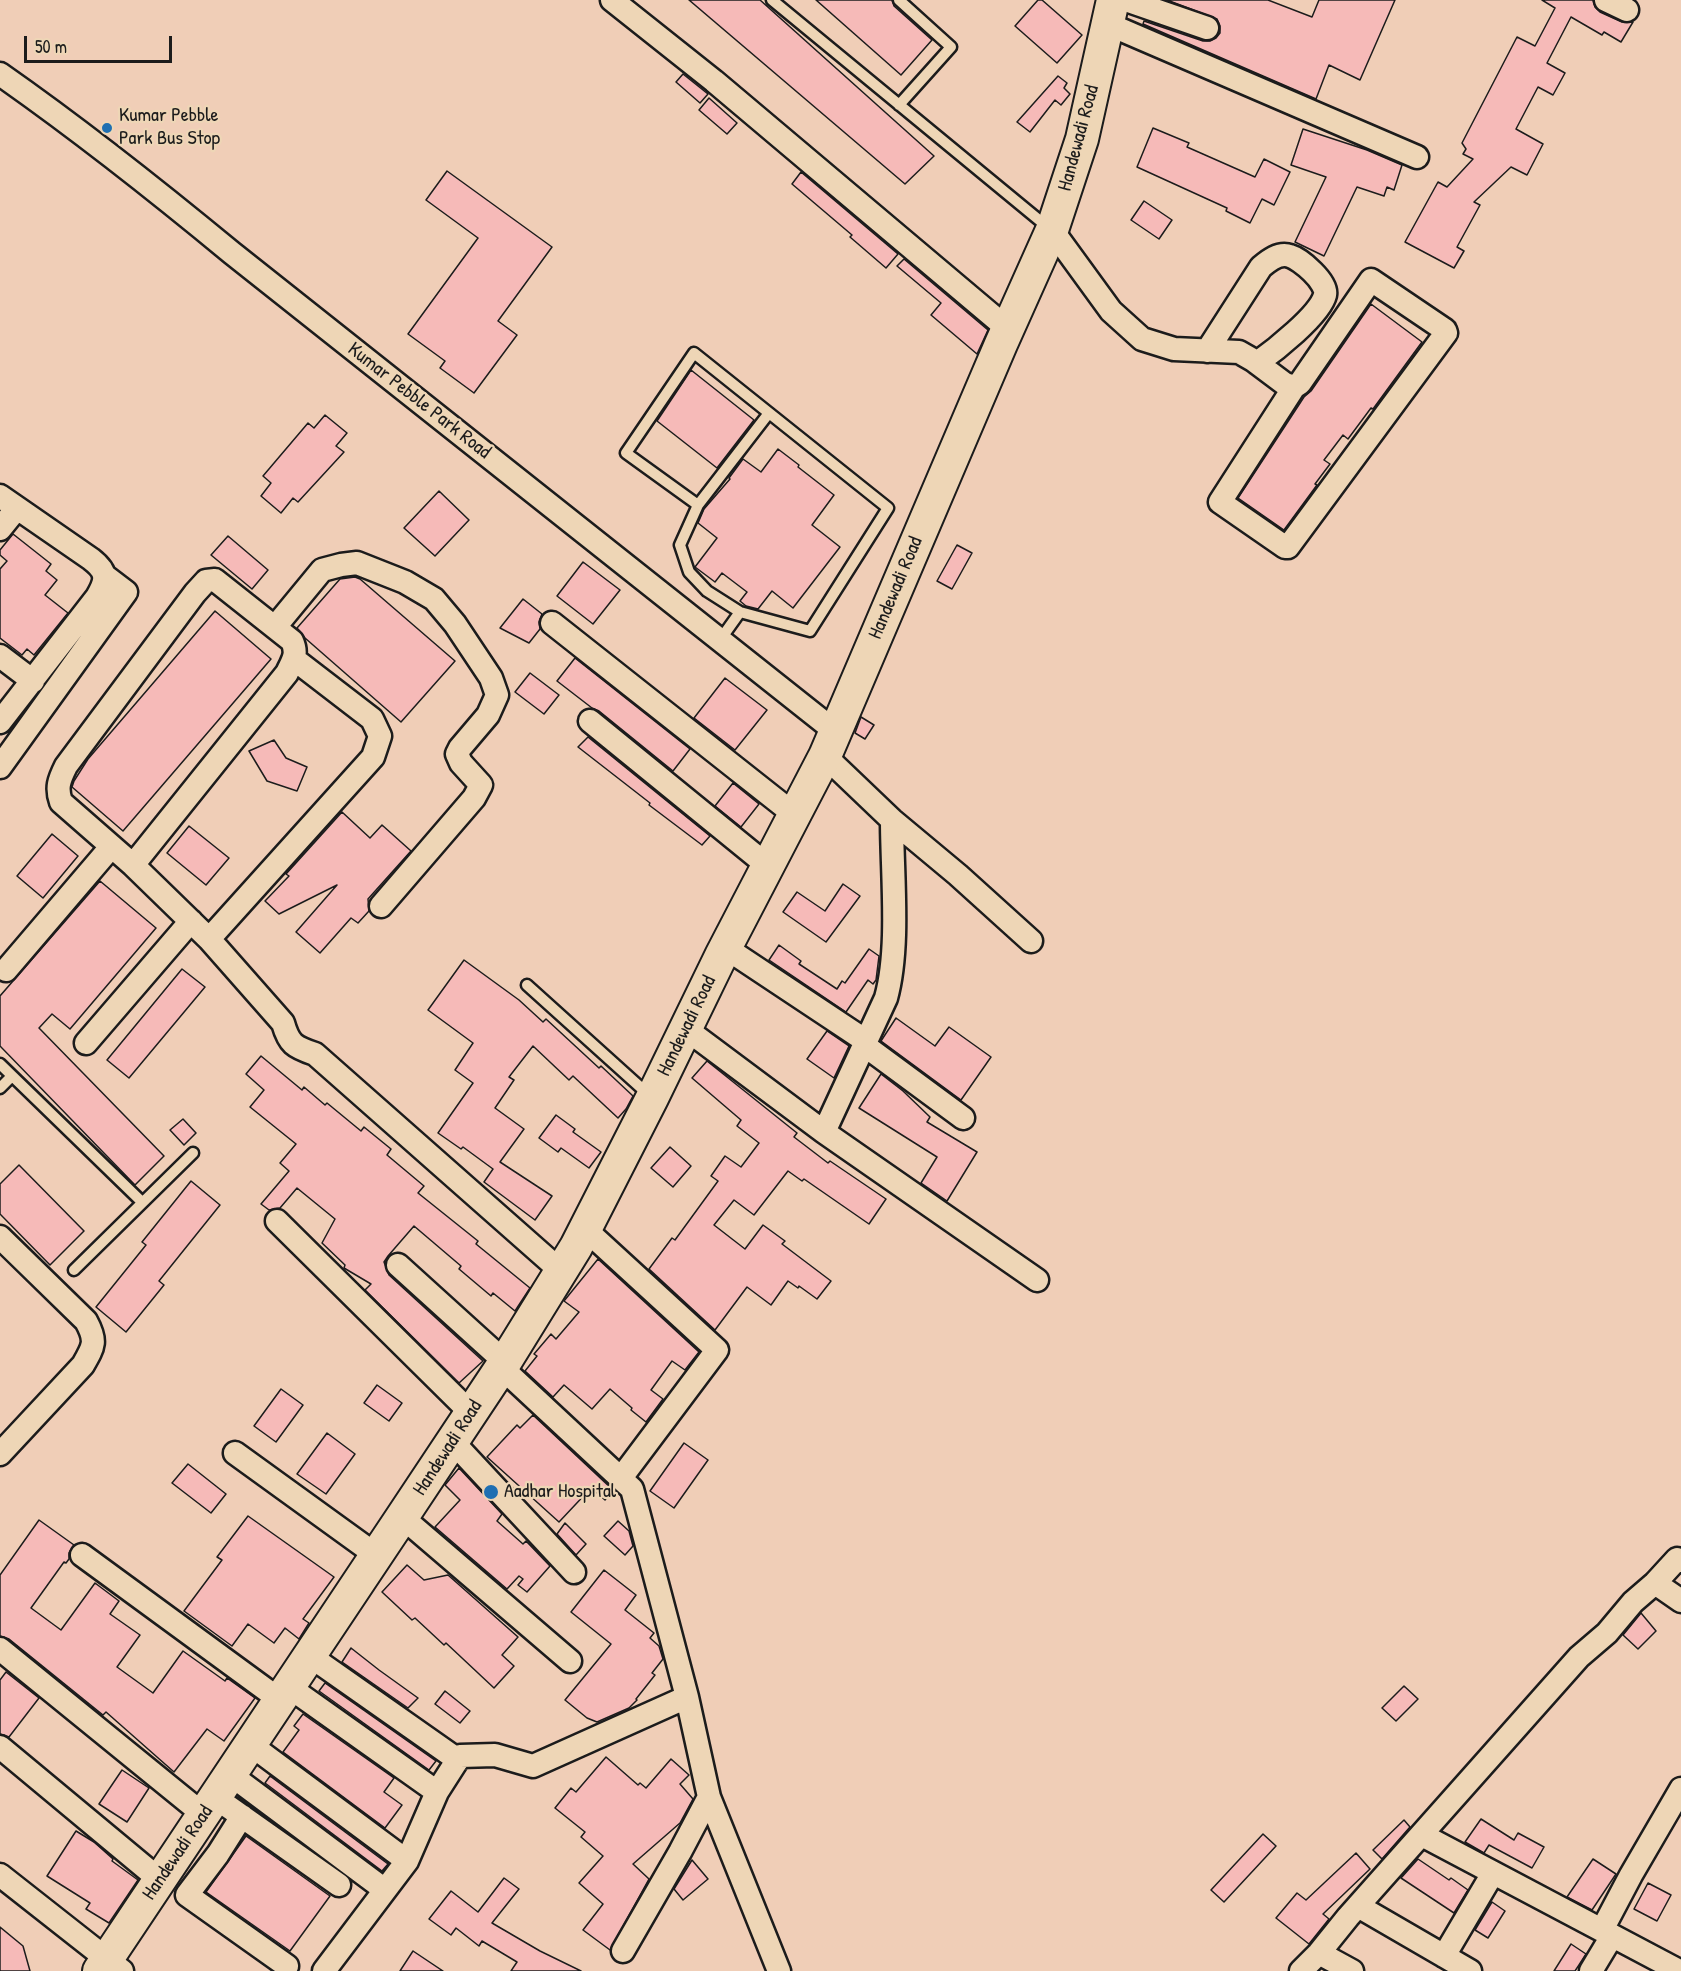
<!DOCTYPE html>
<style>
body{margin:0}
#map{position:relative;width:1681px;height:1971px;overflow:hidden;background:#f0ceb7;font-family:"Patrick Hand",sans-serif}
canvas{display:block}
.scale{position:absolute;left:24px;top:36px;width:148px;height:27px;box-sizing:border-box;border:3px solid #1c1c1c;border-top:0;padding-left:8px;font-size:18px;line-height:21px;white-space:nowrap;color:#1c1c1c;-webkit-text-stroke:4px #eed6b6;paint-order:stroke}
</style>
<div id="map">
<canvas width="1681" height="1971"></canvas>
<div class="scale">50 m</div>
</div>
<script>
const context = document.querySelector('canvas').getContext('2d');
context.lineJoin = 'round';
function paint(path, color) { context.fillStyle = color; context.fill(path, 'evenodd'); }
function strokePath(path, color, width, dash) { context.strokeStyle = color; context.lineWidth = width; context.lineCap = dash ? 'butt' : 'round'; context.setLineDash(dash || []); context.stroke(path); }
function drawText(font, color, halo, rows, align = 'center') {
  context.font = font + ' "Patrick Hand",sans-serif'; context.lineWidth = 4.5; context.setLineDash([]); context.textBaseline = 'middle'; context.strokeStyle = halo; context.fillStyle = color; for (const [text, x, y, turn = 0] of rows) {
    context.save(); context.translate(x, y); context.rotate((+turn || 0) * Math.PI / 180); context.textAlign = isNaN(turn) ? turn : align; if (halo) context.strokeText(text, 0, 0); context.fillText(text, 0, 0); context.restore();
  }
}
const building = new Path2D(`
 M 689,0 L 760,0 L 934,156 L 905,184 Z
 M 816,0 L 892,0 L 894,6 L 932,40 L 901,75 Z
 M 1038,0 L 1042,0 L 1082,35 L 1057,63 L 1015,26 Z
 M 1167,0 L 1268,0 L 1312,17 L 1319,0 L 1395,0 L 1360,80 L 1329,65 L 1316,99 L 1143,24 L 1144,21 L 1203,41 L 1210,41 L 1216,38 L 1220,33 L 1220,26 L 1217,19 Z
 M 1542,0 L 1593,0 L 1595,7 L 1600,12 L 1622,22 L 1633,22 L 1621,42 L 1604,32 L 1602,35 L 1571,17 L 1547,63 L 1565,73 L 1553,95 L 1538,87 L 1516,129 L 1543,144 L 1527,175 L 1511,167 L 1474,202 L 1480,205 L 1457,247 L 1464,251 L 1454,268 L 1405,242 L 1438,182 L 1447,187 L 1473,159 L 1463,154 L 1466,149 L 1462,143 L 1517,37 L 1535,46 L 1555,8 Z
 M 683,74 L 708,94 L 700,103 L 676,82 Z
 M 1058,76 L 1067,83 L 1064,88 L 1070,94 L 1061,105 L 1055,100 L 1030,132 L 1017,122 Z
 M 709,98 L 737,123 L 727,134 L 699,110 Z
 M 1153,128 L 1189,143 L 1187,147 L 1255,177 L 1264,159 L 1290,172 L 1274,205 L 1262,199 L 1250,223 L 1226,211 L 1227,208 L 1137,167 Z
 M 1303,129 L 1367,150 L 1402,165 L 1394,190 L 1387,187 L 1384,196 L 1357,187 L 1324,256 L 1295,242 L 1326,177 L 1291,165 Z
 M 447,171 L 552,247 L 498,321 L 517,335 L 474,393 L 440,368 L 445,361 L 408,334 L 478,238 L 426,200 Z
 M 801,172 L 898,254 L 886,268 L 850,237 L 852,235 L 792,184 Z
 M 1144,201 L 1172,220 L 1159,239 L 1131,220 Z
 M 904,259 L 988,330 L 977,354 L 931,315 L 941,303 L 897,266 Z
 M 1371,304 L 1422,342 L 1373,409 L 1371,408 L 1348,439 L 1343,435 L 1324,460 L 1330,464 L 1315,484 L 1317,485 L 1284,530 L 1238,498 L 1304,397 L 1311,391 Z
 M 691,370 L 754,420 L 717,468 L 657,421 Z
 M 325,415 L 347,433 L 336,446 L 344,452 L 298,502 L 293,498 L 281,513 L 261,496 L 271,483 L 263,476 L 308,423 L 314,428 Z
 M 778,449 L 799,465 L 798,467 L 834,495 L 812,525 L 840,547 L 793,608 L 772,591 L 758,609 L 746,606 L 740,601 L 747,592 L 722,573 L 715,582 L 695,567 L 717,538 L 698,523 L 704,509 L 730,479 L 729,478 L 743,459 L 761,472 Z
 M 439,491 L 469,520 L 435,556 L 404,528 Z
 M 13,534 L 51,564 L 46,571 L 57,580 L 45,595 L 68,613 L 34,655 L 27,649 L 22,655 L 0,638 L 0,569 L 7,561 L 0,555 L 0,550 Z
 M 228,536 L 268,570 L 252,589 L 211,555 Z
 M 957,545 L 972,553 L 952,589 L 937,581 Z
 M 583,562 L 620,590 L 593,624 L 557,596 Z
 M 355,577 L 360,579 L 455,661 L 401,722 L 305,638 L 297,628 L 340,579 Z
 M 523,599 L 542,614 L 539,622 L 540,629 L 529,643 L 500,628 Z
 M 215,611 L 271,659 L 123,831 L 72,787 L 74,781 L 88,759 Z
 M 575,658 L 690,749 L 673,771 L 599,711 L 592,708 L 557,681 Z
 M 530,673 L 559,695 L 544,714 L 515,692 Z
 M 725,678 L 767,710 L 735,750 L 694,718 Z
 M 861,717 L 874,725 L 865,739 L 855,733 Z
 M 588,737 L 710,836 L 702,845 L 649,805 L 650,803 L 578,747 Z
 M 274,740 L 286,758 L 307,767 L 297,791 L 267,781 L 249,751 Z
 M 733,783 L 759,804 L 741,827 L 715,806 Z
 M 342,812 L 370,838 L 382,825 L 411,851 L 368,899 L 369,911 L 358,923 L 351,918 L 320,953 L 296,932 L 337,885 L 279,914 L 265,901 L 289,876 L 286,874 Z
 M 189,826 L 229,858 L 206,885 L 167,853 Z
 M 52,834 L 78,856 L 43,898 L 17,876 Z
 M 100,881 L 156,928 L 70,1029 L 52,1014 L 39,1028 L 164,1156 L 135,1185 L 0,1046 L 0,996 Z
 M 843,884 L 860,896 L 826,942 L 783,912 L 797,892 L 825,911 Z
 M 779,945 L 801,961 L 799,964 L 837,989 L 842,981 L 845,983 L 869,949 L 879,956 L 876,980 L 873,984 L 868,980 L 846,1012 L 769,960 Z
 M 464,960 L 519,1000 L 543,1022 L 546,1019 L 599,1068 L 601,1066 L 633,1096 L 626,1109 L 618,1118 L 573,1076 L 569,1080 L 533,1046 L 509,1077 L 514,1080 L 495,1108 L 524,1129 L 500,1162 L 552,1196 L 535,1220 L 484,1182 L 493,1169 L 463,1147 L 461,1149 L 438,1133 L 473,1083 L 455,1070 L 473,1043 L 428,1010 Z
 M 182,969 L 205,987 L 129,1078 L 107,1060 Z
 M 896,1018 L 935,1046 L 949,1027 L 991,1057 L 961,1100 L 881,1041 Z
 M 827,1031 L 849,1046 L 834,1078 L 807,1059 Z
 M 261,1056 L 302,1090 L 304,1087 L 325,1105 L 327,1103 L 361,1131 L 364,1127 L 391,1149 L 387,1155 L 424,1186 L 418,1193 L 478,1241 L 476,1244 L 530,1288 L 515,1311 L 493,1293 L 491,1296 L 459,1269 L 461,1266 L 414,1226 L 388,1256 L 384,1262 L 389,1275 L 483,1361 L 459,1383 L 365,1290 L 371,1284 L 344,1268 L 345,1265 L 322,1243 L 335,1219 L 297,1188 L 280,1208 L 269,1210 L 261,1204 L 289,1171 L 280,1163 L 296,1144 L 250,1107 L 264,1090 L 246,1074 Z
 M 707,1061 L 797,1133 L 794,1137 L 828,1163 L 830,1161 L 886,1199 L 869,1224 L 804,1179 L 802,1181 L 788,1171 L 754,1215 L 734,1200 L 714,1225 L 745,1249 L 763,1225 L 785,1241 L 782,1244 L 831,1281 L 817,1299 L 799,1286 L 798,1288 L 788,1281 L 771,1305 L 747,1287 L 715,1330 L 649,1269 L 672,1238 L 675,1240 L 718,1181 L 711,1176 L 725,1156 L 741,1167 L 759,1143 L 737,1126 L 741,1120 L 692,1078 Z
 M 881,1074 L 903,1091 L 930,1117 L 927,1122 L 977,1152 L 947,1201 L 921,1183 L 937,1157 L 859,1108 Z
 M 556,1115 L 575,1129 L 573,1132 L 601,1152 L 589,1168 L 561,1148 L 558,1152 L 539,1138 Z
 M 183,1119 L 196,1133 L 184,1145 L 170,1130 Z
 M 670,1147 L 691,1166 L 673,1187 L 651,1168 Z
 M 19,1165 L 84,1231 L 50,1265 L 0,1214 L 0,1184 Z
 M 191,1181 L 220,1205 L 159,1281 L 164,1285 L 126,1332 L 96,1307 L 146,1245 L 142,1242 Z
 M 598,1259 L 699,1352 L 685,1370 L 672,1361 L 651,1390 L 663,1399 L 646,1422 L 631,1410 L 632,1408 L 610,1389 L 592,1409 L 564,1385 L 553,1397 L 525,1371 L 537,1356 L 534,1354 L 551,1334 L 556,1339 L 579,1312 L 564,1301 Z
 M 377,1385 L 402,1403 L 389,1421 L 364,1403 Z
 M 281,1389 L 303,1405 L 276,1442 L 254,1426 Z
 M 533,1415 L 613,1490 L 605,1500 L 591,1488 L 559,1522 L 487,1457 L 517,1425 L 520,1428 Z
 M 327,1433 L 355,1454 L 326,1494 L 297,1474 Z
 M 684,1443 L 708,1460 L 674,1508 L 650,1491 Z
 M 188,1464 L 226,1494 L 211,1513 L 172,1483 Z
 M 459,1468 L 502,1514 L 497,1521 L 523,1544 L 526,1541 L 550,1566 L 527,1592 L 518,1585 L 523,1579 L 519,1576 L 507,1589 L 435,1527 L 460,1500 L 445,1485 Z
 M 248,1516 L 334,1577 L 303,1619 L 309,1623 L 299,1639 L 285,1628 L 274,1643 L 248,1624 L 232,1646 L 184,1611 L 222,1560 L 217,1557 Z
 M 39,1520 L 74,1545 L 69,1553 L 69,1559 L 66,1563 L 64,1562 L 31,1608 L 61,1630 L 95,1583 L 119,1601 L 110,1614 L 140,1635 L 117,1667 L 153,1693 L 183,1651 L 225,1681 L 227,1678 L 255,1698 L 224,1741 L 207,1729 L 174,1772 L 106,1712 L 103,1715 L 9,1639 L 0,1636 L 0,1575 Z
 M 618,1521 L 629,1531 L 633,1546 L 625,1555 L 604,1536 Z
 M 565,1523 L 586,1544 L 576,1555 L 557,1534 Z
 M 407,1565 L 424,1580 L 448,1575 L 518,1637 L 502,1655 L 514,1666 L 494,1688 L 446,1643 L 444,1645 L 415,1618 L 412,1620 L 382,1592 Z
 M 604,1570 L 636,1595 L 625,1610 L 654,1633 L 650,1638 L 659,1646 L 663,1659 L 652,1673 L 655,1675 L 636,1699 L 637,1700 L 629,1708 L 597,1722 L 587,1718 L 565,1700 L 611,1644 L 571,1612 Z
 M 1641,1613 L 1656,1631 L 1638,1649 L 1623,1635 Z
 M 351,1648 L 379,1670 L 418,1698 L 408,1708 L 342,1662 Z
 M 6,1672 L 39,1698 L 9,1737 L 0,1734 L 0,1680 Z
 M 325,1683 L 436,1761 L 429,1770 L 319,1691 Z
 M 1404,1686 L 1418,1699 L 1396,1721 L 1382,1708 Z
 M 445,1691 L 470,1711 L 460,1723 L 435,1704 Z
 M 303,1714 L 394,1778 L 384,1792 L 402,1805 L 385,1828 L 283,1752 L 299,1730 L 294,1726 Z
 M 606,1757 L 638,1785 L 640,1783 L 646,1788 L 671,1759 L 689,1775 L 680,1784 L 693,1799 L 680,1823 L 633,1864 L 649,1879 L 610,1950 L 583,1930 L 603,1904 L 579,1883 L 603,1856 L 581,1837 L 585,1832 L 555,1808 L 571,1788 L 576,1792 Z
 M 122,1770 L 149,1788 L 127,1822 L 99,1804 Z
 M 270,1776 L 388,1864 L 382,1871 L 265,1783 Z
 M 1481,1819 L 1514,1840 L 1518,1833 L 1544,1847 L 1532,1868 L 1489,1845 L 1484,1853 L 1465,1842 Z
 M 1404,1820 L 1410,1827 L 1382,1859 L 1373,1850 Z
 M 76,1831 L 94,1842 L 113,1859 L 112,1861 L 138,1880 L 109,1923 L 86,1909 L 90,1903 L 47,1876 Z
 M 1263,1834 L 1276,1846 L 1224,1902 L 1211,1890 Z
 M 246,1836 L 330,1896 L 290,1951 L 206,1892 Z
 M 1356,1853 L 1370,1869 L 1323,1914 L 1329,1919 L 1309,1944 L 1276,1918 L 1297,1893 L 1306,1900 Z
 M 1418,1859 L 1449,1880 L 1451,1878 L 1468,1890 L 1454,1913 L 1401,1878 Z
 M 1593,1859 L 1616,1874 L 1592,1910 L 1567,1897 Z
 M 692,1860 L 708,1879 L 683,1900 L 674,1889 Z
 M 504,1878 L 519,1889 L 492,1923 L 540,1951 L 581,1971 L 511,1971 L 517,1962 L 482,1941 L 479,1946 L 456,1928 L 451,1935 L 429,1919 L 451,1891 L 478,1912 Z
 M 1648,1883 L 1671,1895 L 1657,1921 L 1634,1909 Z
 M 1492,1902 L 1505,1911 L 1488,1938 L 1475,1930 Z
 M 0,1927 L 23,1946 L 30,1971 L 0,1971 Z
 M 1571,1944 L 1586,1954 L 1579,1965 L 1575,1971 L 1554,1971 Z
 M 413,1951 L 443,1971 L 400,1971 Z`);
paint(building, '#f6bab8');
strokePath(building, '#1c1c1c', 1.5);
const service = new Path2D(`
 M 772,0 L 1050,229
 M 899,0 L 951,47 L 899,105
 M 698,505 L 769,413
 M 720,640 L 740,612 L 810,631 L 888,508 L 694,353 L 626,453 L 698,505 L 680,545 L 689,572 L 707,591 L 740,612
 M 527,985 L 649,1095
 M 0,1064 L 142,1202
 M 0,1088 L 12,1076
 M 74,1270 L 193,1153`);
const minor = new Path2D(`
 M 612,0 L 714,81 L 1008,329
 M 1126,0 L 1207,28
 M 1606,0 L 1627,10
 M 1108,24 L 1417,157
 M 0,74 C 80,130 157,191 232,253 L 836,732
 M 1052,230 L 1111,311 L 1142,339 L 1174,349 L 1239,352 L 1253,360 L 1285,384 L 1294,387 L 1300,383 L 1371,280 L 1445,330 L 1446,333 L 1288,547 L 1285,547 L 1220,502 L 1294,387
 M 1207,351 L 1261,267 C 1268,261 1279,252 1290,256 C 1300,259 1328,282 1325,295 C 1320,315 1274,351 1257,363
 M 0,496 L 91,559 C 108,572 107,580 97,597 L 0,722
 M 0,529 L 17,508
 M 552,623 L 795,815
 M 275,627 L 322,570 L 341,565 L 357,563 L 405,582 L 434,599 L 455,624 L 491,678 L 497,695 L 488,715 L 460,748 L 457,754 L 461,763 L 481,785 L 474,798 L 381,906
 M 0,656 L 33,681
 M 590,721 L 768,866
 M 825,756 L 892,820 L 958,875 L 1031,941
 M 0,767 L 126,592 L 105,576
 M 133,865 L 287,673 C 293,660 298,654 292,641 L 215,580 L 206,581 L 195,593 L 66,766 C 59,780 56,788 61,802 L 133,865 L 209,939 L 283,1023 C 289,1044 294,1047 315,1054 L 562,1272
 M 209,939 L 373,757 L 380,736 L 372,719 L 294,659
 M 726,948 L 866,1041
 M 6,970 L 111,847
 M 686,1029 L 824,1132 L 886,998 C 900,947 892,875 892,820
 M 86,1043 L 191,921
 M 864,1045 L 963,1118
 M 824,1132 L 1037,1280
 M 277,1221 L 471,1413
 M 585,1229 L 717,1350 L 621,1478
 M 0,1237 L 86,1321 C 97,1341 94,1346 83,1365 L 0,1454
 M 398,1265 L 505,1362
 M 501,1367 L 632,1489 L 687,1697
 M 452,1441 L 574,1572
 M 235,1453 L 376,1555
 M 402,1517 L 570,1661
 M 82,1555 L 280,1700
 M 1655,1583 L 1681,1601
 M 0,1649 L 204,1815
 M 310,1656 L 458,1760
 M 289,1687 L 437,1792
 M 251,1745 L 407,1861
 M 0,1747 L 160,1880
 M 231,1775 L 385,1890
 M 216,1798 L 339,1885
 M 242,1816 L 218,1854 L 187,1895 L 287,1966
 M 1422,1835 L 1679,1971
 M 0,1875 L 122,1971
 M 1358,1906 L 1470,1971
 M 1602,1930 L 1631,1875 L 1681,1789
 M 623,1951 L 680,1852 L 709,1797
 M 1319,1953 L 1352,1971
 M 1444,1956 L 1493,1873
 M 324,1971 L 407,1861 L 437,1792 L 460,1756 L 495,1755 L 533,1766 L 687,1697 L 709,1797 L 779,1971
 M 1301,1971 L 1319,1953 L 1348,1917 L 1579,1657 L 1607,1633 L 1633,1602 L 1655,1583 L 1677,1559 L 1681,1561
 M 1591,1971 L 1612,1936`);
const secondary = new Path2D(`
 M 99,1971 L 402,1517 L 505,1362 L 576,1247 L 652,1098 L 721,956 L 825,756 L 1001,344 L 1052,230 L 1082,139 L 1113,0`);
strokePath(service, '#1c1c1c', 15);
strokePath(minor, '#1c1c1c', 27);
strokePath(secondary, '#1c1c1c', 36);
strokePath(service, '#eed6b6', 10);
strokePath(minor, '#eed6b6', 22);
strokePath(secondary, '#eed6b6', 32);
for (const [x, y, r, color] of [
 [107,128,6,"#1f6fb2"],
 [491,1492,8,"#1f6fb2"]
]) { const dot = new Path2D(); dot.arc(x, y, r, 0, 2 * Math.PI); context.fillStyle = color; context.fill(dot); strokePath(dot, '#eed6b6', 2); }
drawText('20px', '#1c1c1c', '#eed6b6', [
 ["Kumar Pebble",119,116],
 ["Park Bus Stop",119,139],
 ["Aadhar Hospital",504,1492]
], 'left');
drawText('20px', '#1c1c1c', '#eed6b6', [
 ["Handewadi Road",1079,138,-75],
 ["Kumar Pebble Park Road",419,401,38],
 ["Handewadi Road",896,588,-67],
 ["Handewadi Road",687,1026,-64],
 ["Handewadi Road",448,1448,-57],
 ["Handewadi Road",178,1853,-56]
]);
</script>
